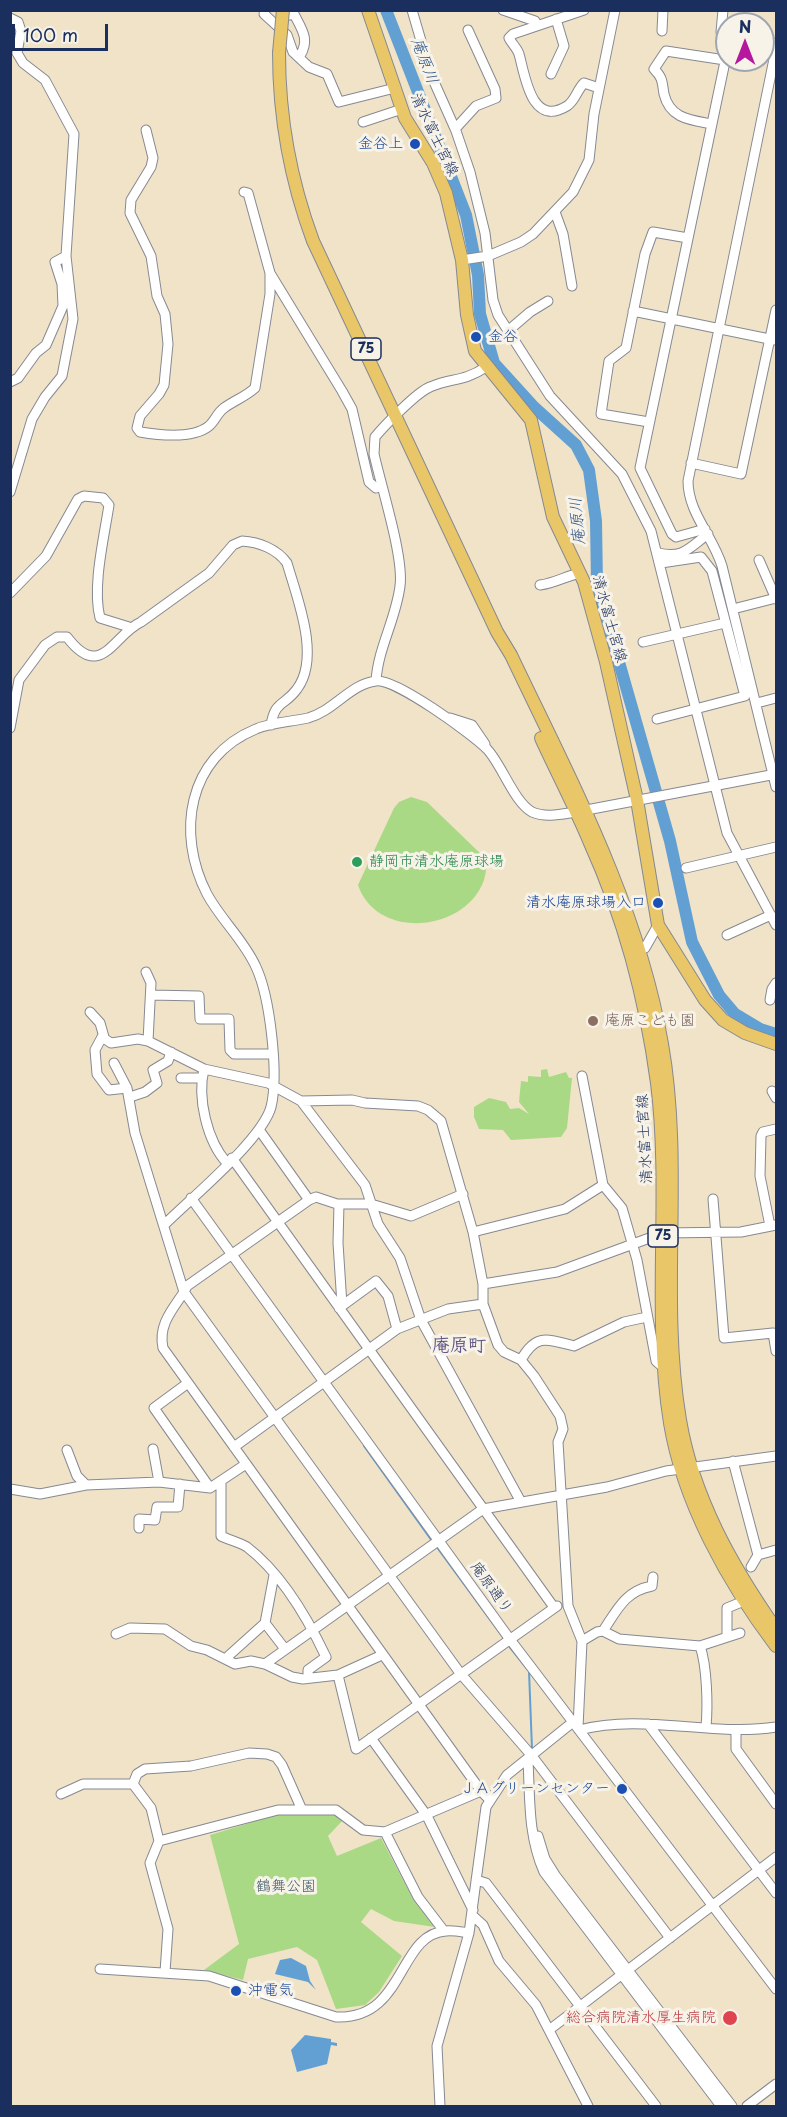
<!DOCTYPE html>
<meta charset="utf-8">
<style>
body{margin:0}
#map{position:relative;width:787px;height:2117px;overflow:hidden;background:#f0e3c7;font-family:"Playpen Sans",sans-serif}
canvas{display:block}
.frame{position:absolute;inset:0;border:12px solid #1b2f5e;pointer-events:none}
.north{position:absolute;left:715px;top:12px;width:60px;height:60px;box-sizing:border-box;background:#f7f3e8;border:2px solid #9fa5b1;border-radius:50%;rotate:0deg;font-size:16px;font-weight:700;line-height:24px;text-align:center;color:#1b2f5e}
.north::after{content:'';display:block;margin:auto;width:21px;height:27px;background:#b5179e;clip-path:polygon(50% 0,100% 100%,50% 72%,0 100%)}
.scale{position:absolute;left:12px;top:24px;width:96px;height:27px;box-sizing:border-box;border:3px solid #1b2f5e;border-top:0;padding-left:8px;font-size:18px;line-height:21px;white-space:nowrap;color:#1b2f5e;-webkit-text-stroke:4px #f7f3e8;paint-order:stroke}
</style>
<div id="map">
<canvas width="787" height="2117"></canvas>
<div class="frame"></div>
<div class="north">N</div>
<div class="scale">100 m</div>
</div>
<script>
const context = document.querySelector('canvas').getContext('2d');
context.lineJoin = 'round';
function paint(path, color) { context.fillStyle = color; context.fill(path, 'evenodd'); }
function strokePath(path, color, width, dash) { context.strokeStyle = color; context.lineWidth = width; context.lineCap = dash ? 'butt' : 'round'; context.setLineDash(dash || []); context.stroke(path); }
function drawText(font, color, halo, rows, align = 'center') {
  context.font = font + ' "Playpen Sans","Klee One",sans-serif'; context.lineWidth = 6; context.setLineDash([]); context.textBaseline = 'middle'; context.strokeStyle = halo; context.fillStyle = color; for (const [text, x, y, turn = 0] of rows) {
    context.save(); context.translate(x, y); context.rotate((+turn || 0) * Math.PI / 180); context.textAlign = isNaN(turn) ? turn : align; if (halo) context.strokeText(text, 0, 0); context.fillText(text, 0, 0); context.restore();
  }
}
paint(new Path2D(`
 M 411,797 L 427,802 L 484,857 C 488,865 486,872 484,880 C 466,932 377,941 358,885 L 394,808 L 399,802 Z
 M 547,1069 L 549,1077 L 566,1072 L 569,1078 L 572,1078 L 567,1128 L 561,1137 L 511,1140 L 503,1130 L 479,1129 L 474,1117 L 474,1107 L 489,1098 L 506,1102 L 510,1109 L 519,1108 L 529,1114 L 519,1102 L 521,1081 L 528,1082 L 528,1076 L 541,1077 L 541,1070 Z
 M 279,1814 L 336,1815 L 344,1819 L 328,1836 L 337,1856 L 381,1838 L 413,1899 L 435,1927 L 394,1921 L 371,1909 L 361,1922 L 402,1956 L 379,1992 L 365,2005 L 336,2009 L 317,1960 L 297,1947 L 248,1959 L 243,1980 L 204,1970 L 239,1944 L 210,1835 Z`), '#aad986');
paint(new Path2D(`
 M 291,1958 L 306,1966 L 310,1981 L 316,1990 L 308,1982 L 275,1974 L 280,1960 Z
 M 305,2035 L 331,2039 L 331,2042 L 337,2043 L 337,2046 L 331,2045 L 327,2064 L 297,2072 L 291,2050 Z`), '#62a0d4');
strokePath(new Path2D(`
 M 364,1446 L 432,1541
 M 436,1546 L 505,1640
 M 508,1645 L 529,1671 L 532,1749`), '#62a0d4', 2);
strokePath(new Path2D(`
 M 386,10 L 466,215 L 478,275 L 480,314 L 494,363 L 534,407 L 576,445 L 589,470 L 596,521 L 597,585 L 670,841 L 692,942 L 719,995 L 735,1014 L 760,1029 L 776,1034`), '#62a0d4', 12);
const minor = new Path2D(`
 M 265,10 L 264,14 L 287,35 L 293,52 L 309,67 L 327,74 L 339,102 L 395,88
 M 412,10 L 431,75 L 456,131 L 470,172 L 485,233 L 493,300 L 498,315 L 550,396 L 622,474 L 651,531 L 727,833 L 776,925
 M 503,10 L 535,21 L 537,25
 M 584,10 L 513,34 L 509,38 C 512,44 517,48 519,54 C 525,75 531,128 567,106 C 575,101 577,90 584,83 L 599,88
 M 723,10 L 721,32 L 727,34
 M 289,15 L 294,14 C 302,30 310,39 300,56
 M 10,18 L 18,22 L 21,31 L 17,53 L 23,63 L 45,80 L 74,134 L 66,256 L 73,319 L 62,376 L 45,397 L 32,419 L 10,492
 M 662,31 L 663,10
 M 763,41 L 776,44
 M 776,49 L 688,481 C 688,513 713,536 722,566 L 776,787
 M 551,74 L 564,46 L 556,19
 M 363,122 L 402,109
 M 712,124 C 691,120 670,119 664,94 C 662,82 663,78 654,69 L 666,51 L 725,60
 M 455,129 L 476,106 L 496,98 L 495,89 L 468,30
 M 146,130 L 153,158 L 151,167 L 131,200 L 130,213 L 151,256 L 157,296 L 165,314 L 168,344 L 164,385 L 159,394 L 140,416 L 137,428 L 140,432 C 158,435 193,439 209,426 C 215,421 217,413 224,408 C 235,400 245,397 255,388 L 270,294 L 270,273
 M 244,192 L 248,193 L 270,273 L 342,391 L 352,409 L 369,482 L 376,488 L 381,486
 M 555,212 L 563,234 L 572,286
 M 462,260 L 488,256 L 521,242 L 533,234 L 573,192 L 589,160 L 594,114 L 615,10
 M 633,311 L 774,340
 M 509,330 L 530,312 L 548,301
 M 10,382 L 18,378 L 36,353 L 46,345 L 63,306 L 62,284 L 55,262 L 66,256
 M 649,422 L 601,414 L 609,361 L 626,348 L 645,254 L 653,232 L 688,238
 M 691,463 L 741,474 L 776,310
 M 705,529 L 676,537 L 672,534 L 640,468 L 727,52
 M 658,553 C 683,559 689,548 708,534
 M 759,560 L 776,599
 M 540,585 C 555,583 566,576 580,573
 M 10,593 L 46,556 L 78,499 L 84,496 L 103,498 L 109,505 C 104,538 92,587 100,618 L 129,627
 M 733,609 L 776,598
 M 643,642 L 725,623
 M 376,681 C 378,648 396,619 400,586 C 404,557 381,486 374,454 L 375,437 C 384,426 417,392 430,387 C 452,377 462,383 486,367
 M 757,703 L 776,698
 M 450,718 L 472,725 L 485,744
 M 657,719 L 745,696 L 712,571 L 701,557 L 661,563
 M 10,728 L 19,680 L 45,645 L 57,637 L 67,637 C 101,682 113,635 141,622 L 209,573 L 233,545 L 242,541 C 259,542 277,549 287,563 C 297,598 321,657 297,689 C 285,706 275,700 271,725
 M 686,868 L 776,847
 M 727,935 L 771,915
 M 640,949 L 645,948 L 658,925
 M 146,972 L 151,983 L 148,1041 L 204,1069 L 268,1083 L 301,1101 L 365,1185 L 378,1224 L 400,1258 L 421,1320 L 521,1502
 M 151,995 L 199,996 L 200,1019 L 229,1019 L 230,1050 L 234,1054 L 272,1054
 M 770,1000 L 772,989 L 776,983
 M 90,1012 L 100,1023 L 104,1037 L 102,1037 L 111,1043 L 138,1039 L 148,1041
 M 102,1037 L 95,1050 L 97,1074 L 109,1090 L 127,1088 L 135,1133 L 184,1292 C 172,1310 158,1325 163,1348 L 481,1791 L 489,1799
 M 114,1063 L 127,1088
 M 204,1069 C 197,1098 207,1141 227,1163
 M 582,1076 L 603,1185 L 622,1208 L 637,1260 L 656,1361 L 664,1368
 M 181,1078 L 202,1078
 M 772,1091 L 776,1098
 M 130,1097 L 145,1092 L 157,1083 L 153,1070 L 168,1061 L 171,1052
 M 301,1101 L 352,1100 L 365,1103 L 418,1106 L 428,1110 L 441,1121 L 473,1232 L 483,1284 L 483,1304 L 498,1345 L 504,1352 L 521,1360 L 534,1376 L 560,1416 L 563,1429 L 558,1442 L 568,1606 L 582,1641 L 578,1728
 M 260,1131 L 309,1200 L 187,1286 L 184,1292 L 460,1673 L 532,1756 L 670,1938
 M 232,1158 L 553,1606
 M 191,1198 L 509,1638 L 776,1989
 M 713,1199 L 724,1338 L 773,1333 L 776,1351
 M 309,1200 L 316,1197 L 337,1204 L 371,1204 L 411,1216 L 463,1194
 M 339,1204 L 338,1243 L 342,1305
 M 164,1225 C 191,1198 262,1140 271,1107 C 279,1074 270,997 256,967 C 244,940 221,920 207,894 C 176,834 187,757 256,729 C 272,722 291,722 308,718 C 334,711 350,684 376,681 C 395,678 472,734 487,749 C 502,765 514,802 532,812 C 546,818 562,814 576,812 L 776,774
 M 770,1226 L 760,1176 L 761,1136 L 763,1132 L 776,1129
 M 473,1232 L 565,1209 L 603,1185
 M 483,1284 L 557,1272 L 663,1233 L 741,1232 L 776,1225
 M 339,1308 L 376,1281 L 388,1296 L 397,1329
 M 521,1360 C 536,1333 547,1339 574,1346 L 624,1322 L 647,1317
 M 188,1383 L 154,1408 L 210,1488
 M 234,1447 L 397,1329 L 448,1309 L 483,1304
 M 153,1449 L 159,1482 L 210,1488 L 246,1464
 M 67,1450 L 77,1476 L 86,1485
 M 733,1461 L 758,1555 L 751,1567
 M 221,1483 L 221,1536 C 229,1540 239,1542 247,1547 C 281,1573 308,1619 326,1657 L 308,1670 L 308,1678
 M 10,1489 L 40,1494 L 86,1485 L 159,1482
 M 139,1528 L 139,1519 L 155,1520 L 157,1507 L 178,1507 L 180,1484
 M 758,1555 L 776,1550
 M 265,1623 L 285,1649
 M 603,1631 C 617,1610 625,1591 652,1586 L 653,1577
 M 116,1634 L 130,1628 L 165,1629 L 191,1646 L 207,1650 L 235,1664 L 251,1661 L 265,1664 L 292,1677 L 303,1679 L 338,1675 L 382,1655
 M 727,1635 L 727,1608 L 744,1601
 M 582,1641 L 597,1632 L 603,1631 L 619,1639 L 700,1646 C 707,1666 708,1705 706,1727
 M 700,1646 L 740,1633
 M 225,1659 L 265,1623 L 274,1575
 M 265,1664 L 483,1509 L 607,1487 L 666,1471 L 776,1456
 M 338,1675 L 356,1749 L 557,1606
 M 648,1724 L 776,1893
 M 579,1730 C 644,1713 711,1737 776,1727
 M 736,1731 L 736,1749 L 776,1804
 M 371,1738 L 427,1816 L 473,1910
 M 528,1760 C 530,1799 528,1836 544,1872 L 721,2106
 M 133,1784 L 151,1808 L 159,1841
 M 61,1794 L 83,1784 L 133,1784 L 137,1774 L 145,1769 L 191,1766 L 249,1753 L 267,1754 L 276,1757 L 282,1765 L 302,1810
 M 385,1832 L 418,1897 L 444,1931
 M 538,1836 L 545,1859 L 555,1875 L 732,2106
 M 476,1880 L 486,1883 L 656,2106
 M 472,1915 L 483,1925 L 499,1961 L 536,2005 L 588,2106
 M 100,1969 L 209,1976 L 336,2017 C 406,2020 397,1934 446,1931 C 453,1930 462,1932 469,1933
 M 165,1972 L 168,1929 L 150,1863 L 159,1841 L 278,1810 L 336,1810 L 363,1830 L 385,1832 L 481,1791
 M 549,2030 L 776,1857
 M 440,2106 L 437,2046 L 469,1933 L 486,1807 L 507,1775 L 573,1722
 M 747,2106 L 776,2084`);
const major = new Path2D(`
 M 368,10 L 405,118 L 433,163 L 446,193 L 462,260 L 467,315 L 475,351 L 531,420 L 553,517 L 584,582 L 606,662 L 637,800 L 658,925 L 705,1000 L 723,1020 L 745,1033 L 776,1044
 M 279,53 C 279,119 290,179 313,241 L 497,632 L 511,655 C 571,781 638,905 662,1044 C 684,1168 659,1296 680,1420 C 693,1497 732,1566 776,1629
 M 541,738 C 557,773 575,807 590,843 C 624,918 646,1001 657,1083 C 671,1195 652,1311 670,1423 C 683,1502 728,1583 776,1646`);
strokePath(minor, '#868992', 11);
strokePath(major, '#868992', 14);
strokePath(minor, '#fff', 9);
strokePath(major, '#e9c769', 12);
const majorBridge = new Path2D(`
 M 279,53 L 283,10`);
strokePath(majorBridge, '#868992', 14, []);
strokePath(majorBridge, '#e9c769', 12);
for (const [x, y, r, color] of [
 [415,144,6,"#1a4fb4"],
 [476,337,6,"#1a4fb4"],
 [357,862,6,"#2e9e5b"],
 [658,903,6,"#1a4fb4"],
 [593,1021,6,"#8d6e63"],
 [622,1789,6,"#1a4fb4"],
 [236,1991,6,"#1a4fb4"],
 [730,2018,8,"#e0444e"]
]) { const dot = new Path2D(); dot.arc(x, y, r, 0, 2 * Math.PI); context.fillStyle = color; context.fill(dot); strokePath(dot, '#f7f3e8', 2); }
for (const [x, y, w] of [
 [366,349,30],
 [663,1236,30]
]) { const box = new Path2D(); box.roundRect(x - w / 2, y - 11, w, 22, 4.5); context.fillStyle = '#f7f3e8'; context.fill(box); strokePath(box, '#1b2f5e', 1.5); }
drawText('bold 14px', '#1b2f5e', null, [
 ["75",366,349],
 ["75",663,1236]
]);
drawText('15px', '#1b2f5e', '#f7f3e8', [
 ["清水富士宮線",434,135,64],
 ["清水富士宮線",609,619,74],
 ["清水富士宮線",645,1139,-93],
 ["庵原通り",491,1588,54]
]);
drawText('15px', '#164399', '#f7f3e8', [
 ["金谷上",403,144],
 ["金谷",488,337,"left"],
 ["清水庵原球場入口",646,903],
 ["ＪＡグリーンセンター",610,1789],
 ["沖電気",248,1991,"left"]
], 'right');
drawText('15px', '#27864d', '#f7f3e8', [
 ["静岡市清水庵原球場",369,862]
], 'left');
drawText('15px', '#785e54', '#f7f3e8', [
 ["庵原こども園",605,1021]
], 'left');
drawText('15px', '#3f5a68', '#f7f3e8', [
 ["鶴舞公園",286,1887]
]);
drawText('15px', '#be3a42', '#f7f3e8', [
 ["総合病院清水厚生病院",716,2018]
], 'right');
drawText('italic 16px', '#345787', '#f7f3e8', [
 ["庵原川",424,61,69],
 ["庵原川",578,521,-95]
]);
drawText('bold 18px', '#625784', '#f7f3e8', [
 ["庵原町",459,1346]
]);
</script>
